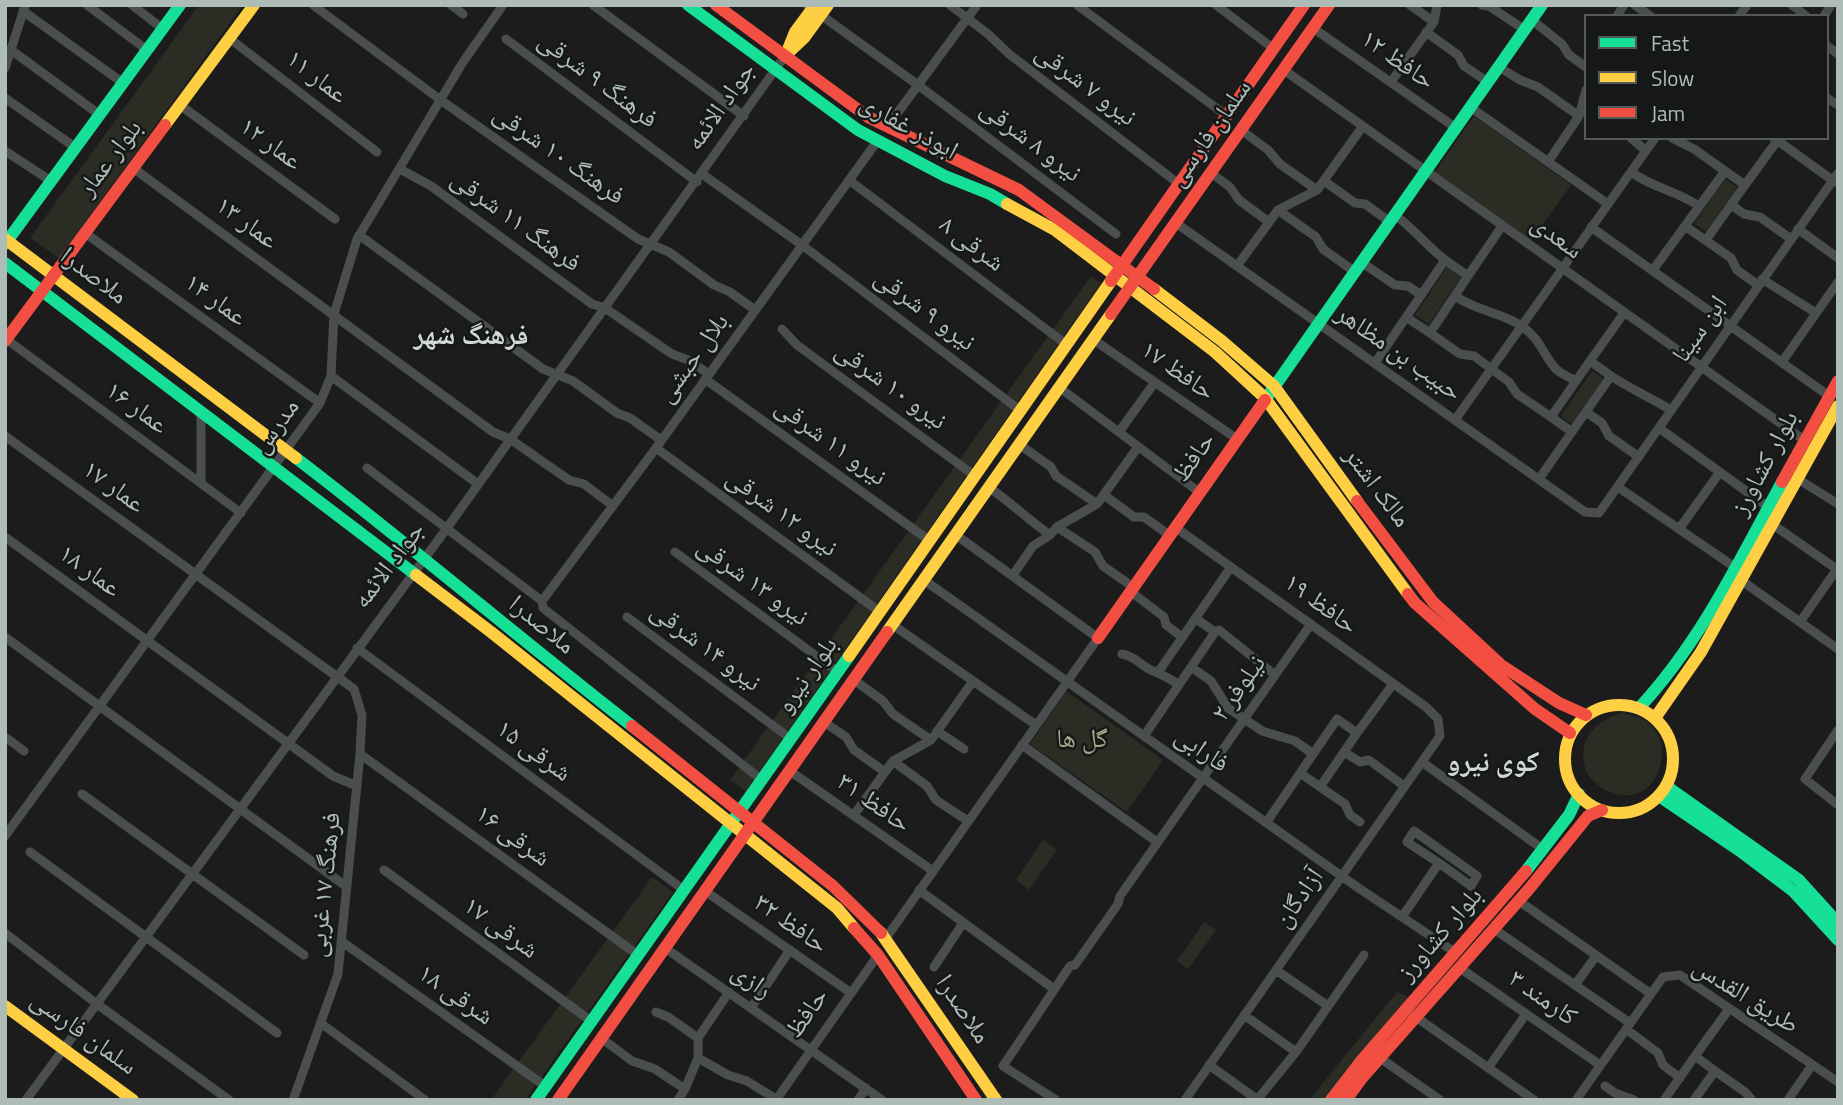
<!DOCTYPE html>
<meta charset="utf-8">
<style>
body{margin:0}
#map{position:relative;width:1843px;height:1105px;overflow:hidden;background:#1c1c1c;font-family:"Titillium Web",sans-serif}
canvas{display:block}
.frame{position:absolute;inset:0;border:7px solid #aebcb8;pointer-events:none}
.legend{position:absolute;left:1584px;top:14px;width:245px;height:126px;box-sizing:border-box;background:#161818;border:2px solid #535a58;margin:0;padding:9px 12px;list-style:none;font-size:21px;color:#aebcb8}
.legend li{display:flex;align-items:center;gap:14px;height:35px}
.legend b{width:35px;border:2px solid #535a58}
</style>
<div id="map">
<canvas width="1843" height="1105"></canvas>
<div class="frame"></div>
<ul class="legend">
<li><b style="height:9px;background:#16e098"></b>Fast</li>
<li><b style="height:9px;background:#ffcf43"></b>Slow</li>
<li><b style="height:9px;background:#f24e42"></b>Jam</li>
</ul>
</div>
<script>
const context = document.querySelector('canvas').getContext('2d');
context.lineJoin = 'round';
function paint(path, color) { context.fillStyle = color; context.fill(path, 'evenodd'); }
function strokePath(path, color, width, dash) { context.strokeStyle = color; context.lineWidth = width; context.lineCap = dash ? 'butt' : 'round'; context.setLineDash(dash || []); context.stroke(path); }
function drawText(font, color, halo, rows, align = 'center') {
  context.font = font + ' "Titillium Web","Noto Naskh Arabic",sans-serif'; context.lineWidth = 5; context.setLineDash([]); context.textBaseline = 'middle'; context.strokeStyle = halo; context.fillStyle = color; for (const [text, x, y, turn = 0] of rows) {
    context.save(); context.translate(x, y); context.rotate((+turn || 0) * Math.PI / 180); context.textAlign = isNaN(turn) ? turn : align; if (halo) context.strokeText(text, 0, 0); context.fillText(text, 0, 0); context.restore();
  }
}
paint(new Path2D(`
 M 199,5 L 243,5 L 59,258 L 30,238 Z
 M 1474,116 L 1571,185 L 1531,241 L 1435,172 Z
 M 1725,179 L 1737,187 L 1706,232 L 1694,223 Z
 M 1447,267 L 1461,277 L 1429,324 L 1415,315 Z
 M 1091,276 L 1101,283 L 746,791 L 730,780 Z
 M 1592,371 L 1603,379 L 1572,424 L 1561,416 Z
 M 1066,691 L 1163,760 L 1127,812 L 1030,744 Z
 M 1622,713 C 1630,715 1640,717 1647,722 C 1677,743 1659,805 1617,794 C 1611,792 1607,792 1602,788 C 1597,784 1590,779 1587,773 C 1575,742 1593,722 1622,713 Z
 M 1043,840 L 1057,850 L 1029,890 L 1016,880 Z
 M 652,877 L 673,892 L 525,1100 L 491,1100 Z
 M 1204,922 L 1216,930 L 1188,969 L 1177,961 Z
 M 1397,992 L 1409,997 L 1331,1100 L 1309,1100 Z`), '#2b2d25');
strokePath(new Path2D(`
 M 87,5 L 147,50
 M 132,5 L 163,29
 M 313,5 L 442,101 L 638,239 L 669,252 L 714,285 L 730,292 L 755,310
 M 451,5 L 463,14
 M 593,5 L 744,116
 M 807,5 L 918,85 L 1116,234
 M 950,5 L 988,34 L 1009,54 L 1179,184
 M 1077,5 L 1227,116
 M 1216,5 L 1274,49
 M 1410,5 L 1434,22
 M 1482,5 L 1489,6 L 1525,30
 M 1635,5 L 1650,16
 M 1792,5 L 1806,16
 M 23,11 L 123,83
 M 1617,16 L 1624,5
 M 1739,16 L 1747,5
 M 1824,16 L 1831,5
 M 1532,20 L 1562,44 L 1569,55 L 1586,67
 M 1313,28 L 1456,128
 M 1426,32 L 1458,55 L 1464,66 L 1488,82
 M 229,38 L 377,152
 M 506,39 L 697,182
 M 1827,46 L 1838,54
 M 11,50 L 100,115
 M 1499,67 L 1520,80 L 1538,87 L 1579,116
 M 5,68 L 25,6
 M 1284,70 L 1804,440
 M 1391,82 L 1434,22 L 1437,5
 M 5,98 L 76,148
 M 1827,98 L 1838,105
 M 180,105 L 335,219
 M 1470,107 L 1608,204
 M 896,115 L 977,5
 M 1241,130 L 1268,150 L 1280,164 L 1317,190
 M 1631,138 L 1646,151
 M 1672,138 L 1694,149 L 1725,171
 M 1774,138 L 1835,182
 M 5,151 L 51,181
 M 1548,162 L 1579,116 L 1586,90
 M 133,168 L 493,432 L 510,439 L 569,480 L 584,484 L 613,506
 M 400,169 L 431,186 L 592,304 L 605,308 L 672,354 L 688,360 L 709,374
 M 1631,172 C 1653,188 1677,191 1699,206
 M 1211,173 L 1230,187 L 1239,200 L 1269,222
 M 702,174 L 802,245 L 1021,411
 M 849,180 L 1067,345
 M 1324,181 L 1355,203 L 1365,204 L 1390,222
 M 1745,185 L 1777,141
 M 1731,205 L 1744,214 L 1760,217 L 1791,239
 M 1278,210 L 1316,237 L 1323,249 L 1355,272
 M 1395,215 C 1414,229 1426,245 1445,260
 M 1176,223 L 1585,512 L 1599,513 L 1838,173
 M 1591,227 L 1829,396
 M 1798,229 L 1838,258
 M 85,233 L 320,403
 M 359,235 L 543,369 L 573,381 L 617,413 L 630,418 L 661,440
 M 1706,240 L 1745,185 L 1725,171 L 1685,226 L 1731,258 L 1737,270 L 1758,285
 M 1361,262 L 1395,285 L 1408,286 L 1421,295
 M 1237,266 L 1278,210 L 1317,190 L 1363,126
 M 1653,270 L 1685,226
 M 1468,276 L 1502,226
 M 1762,279 L 1816,313
 M 1455,296 C 1478,312 1502,312 1523,327 C 1542,341 1543,356 1557,370 C 1562,374 1570,378 1576,381
 M 782,329 L 797,345 L 975,476
 M 1430,333 L 1460,354 L 1474,356 L 1509,382 L 1517,394 L 1551,417
 M 6,339 L 241,513
 M 1094,340 L 1237,439
 M 1590,361 L 1624,313
 M 1782,362 L 1838,282
 M 1375,363 L 1445,260 L 1468,276 L 1430,333 L 1406,317
 M 331,376 L 478,484
 M 1611,376 C 1631,389 1651,398 1671,410
 M 705,379 L 930,541
 M 1060,388 L 1199,492
 M 1586,412 L 1602,423 L 1609,436 L 1639,457
 M 1455,420 L 1655,138
 M 1659,428 L 1768,507
 M 1119,432 L 1155,382
 M 5,436 L 354,689 L 362,715 L 360,754 L 338,974 L 293,1100
 M 1020,445 L 1051,467 L 1056,476 L 1097,504
 M 656,448 L 880,612
 M 367,468 L 542,601 L 543,608 L 762,780
 M 1539,479 L 1611,376 L 1590,361 L 1551,417 L 1572,432
 M 1798,479 L 1838,504
 M 201,482 L 201,413
 M 1618,487 L 1736,568
 M 990,488 C 1011,503 1029,520 1050,535
 M 1104,495 L 1134,517 L 1144,517 L 1169,535
 M 1772,524 L 1838,570
 M 1057,527 L 1095,552 L 1103,566 L 1133,587
 M 1175,527 L 1426,707 L 1438,719 L 1440,736 L 1185,1100
 M 1679,529 L 1720,472
 M 5,537 L 333,776 L 357,786
 M 675,552 L 838,672
 M 1013,575 L 1033,546 L 1050,535 L 1057,527 L 1097,504 L 1138,447
 M 924,580 L 1357,887 L 1456,953
 M 1742,581 L 1838,649
 M 1130,591 L 1164,617 L 1166,625 L 1182,637
 M 542,601 L 656,448 L 878,140
 M 627,617 L 791,739
 M 1195,618 L 1215,632 L 1219,630 L 1275,675
 M 1800,622 L 1837,569
 M 893,625 L 1036,725
 M 5,637 L 347,887
 M 357,648 L 684,890
 M 1122,654 C 1135,656 1141,666 1153,671 C 1164,675 1169,678 1179,685
 M 1191,667 L 1211,681 L 1228,708 L 1262,731 L 1295,741 L 1313,754
 M 1159,671 L 1231,567
 M 854,680 L 883,701 L 893,714 L 931,740
 M 824,722 L 846,737 L 854,750 L 885,772
 M 1838,730 L 1805,779 L 1838,805
 M 937,731 L 964,749
 M 1357,733 L 1393,684
 M 1144,736 L 1215,632
 M 5,737 L 24,751
 M 1022,745 L 1157,842
 M 1344,752 L 1360,762 L 1369,760 L 1404,786
 M 360,754 L 638,955
 M 893,761 L 927,786 L 936,800 L 968,821
 M 1422,762 L 1544,850
 M 790,771 L 933,871
 M 1300,773 L 1345,804 L 1350,815 L 1360,822
 M 82,794 L 304,955
 M 854,815 L 893,761 L 931,740 L 973,681
 M 1266,823 L 1337,719 L 1357,733 L 1320,787
 M 5,836 L 320,403 L 331,376 L 334,314 L 357,239 L 463,62 L 503,5
 M 30,852 L 277,1033
 M 384,870 L 591,1021
 M 919,890 L 1054,989
 M 705,891 L 851,993
 M 1519,901 L 1651,994
 M 1402,917 L 1439,863 L 1471,886 L 1477,876 L 1414,831 L 1407,842 L 1439,863
 M 1494,929 L 1630,1023
 M 5,933 L 97,1004 L 229,1100
 M 886,938 L 1098,638 L 956,535
 M 341,941 L 545,1086
 M 665,948 L 882,1100
 M 934,967 L 963,923
 M 1460,968 L 1600,1065
 M 1276,970 L 1328,1006
 M 1575,985 L 1596,956
 M 751,1008 L 790,950
 M 656,1012 L 668,1017 L 698,1038
 M 1244,1015 L 1296,1052
 M 1413,1015 L 1534,1100
 M 322,1024 L 425,1100
 M 1626,1029 L 1658,1053 L 1663,1065 L 1680,1078
 M 601,1038 L 632,1061 L 655,1069 L 685,1089
 M 1695,1056 L 1729,1009
 M 698,1058 L 728,1075 L 747,1081 L 776,1099
 M 1380,1058 L 1440,1100
 M 1209,1065 L 1258,1100
 M 1488,1068 L 1526,1014
 M 1715,1071 L 1745,1092 L 1752,1100
 M 1605,1086 L 1615,1093 L 1634,1100
 M 26,1100 L 447,528 L 785,56
 M 678,1100 L 685,1089 L 698,1058 L 698,1038 L 729,992
 M 776,1100 L 878,955
 M 858,1100 L 866,1088
 M 1056,1100 L 1003,1066 L 1070,966 L 1075,965 L 1118,904 L 1120,896 L 1311,624
 M 1257,1100 L 1296,1052 L 1364,955
 M 1576,1100 L 1663,977 L 1680,975 L 1838,1082
 M 1664,1100 L 1695,1056 L 1715,1071 L 1694,1100
 M 1788,1100 L 1812,1065`), '#4b4e4e', 9);
strokePath(new Path2D(`
 M 688,5 L 858,130 L 945,176 L 990,194 L 1007,204
 M 5,244 L 180,5
 M 5,263 L 416,575
 M 1265,400 L 1542,5
 M 296,458 C 410,545 519,638 632,726
 M 1639,708 C 1701,641 1739,561 1782,482
 M 1666,786 L 1799,880 L 1838,923
 M 1659,796 L 1740,851 L 1793,891 L 1838,940
 M 1526,871 L 1569,815 L 1579,794
 M 536,1100 L 849,656`), '#16e098', 12);
strokePath(new Path2D(`
 M 787,52 L 795,32 L 815,5
 M 785,56 L 804,38 L 828,5
 M 165,125 L 254,5
 M 1007,204 L 1055,230 L 1215,352 L 1265,398 L 1408,594
 M 5,239 L 296,458
 M 1154,289 L 1222,341 L 1274,386 L 1357,501
 M 416,575 L 491,632 L 837,908 L 854,928
 M 887,632 L 1111,314
 M 849,656 L 1111,281
 M1565 759a54 54 0 1 1 108 0a54 54 0 1 1-108 0Z
 M 1655,718 L 1701,652 L 1838,406
 M 881,933 L 996,1100
 M 5,1006 L 133,1100`), '#ffcf43', 12);
strokePath(new Path2D(`
 M 716,5 L 868,117 L 1019,190 L 1154,289
 M 1111,281 L 1304,5
 M 1111,314 L 1329,5
 M 5,341 L 165,125
 M 1782,482 L 1838,381
 M 1357,501 L 1433,602 L 1501,665 L 1559,703 L 1586,715
 M 1408,594 L 1415,603 L 1535,709 L 1570,733
 M 1098,638 L 1265,400
 M 632,726 L 833,886 L 881,933
 M 854,928 L 878,955 L 976,1100
 M 558,1100 L 887,632
 M 1331,1100 L 1362,1060 L 1526,871
 M 1346,1100 L 1362,1078 L 1529,889 L 1588,816 L 1602,810`), '#f24e42', 12);
drawText('26px', '#aebcb8', '#161818', [
 ["حافظ ۱۲",1397,61,35],
 ["عمار ۱۱",316,78,38],
 ["فرهنگ ۹ شرقی",597,81,37],
 ["نیرو ۷ شرقی",1085,86,37],
 ["جواد الائمه",722,107,-55],
 ["ابوذر غفاری",908,128,29],
 ["سلمان فارسی",1211,134,-55],
 ["نیرو ۸ شرقی",1030,142,37],
 ["عمار ۱۲",270,145,36],
 ["فرهنگ ۱۰ شرقی",558,156,35],
 ["بلوار عمار",111,159,-53],
 ["فرهنگ ۱۱ شرقی",515,222,36],
 ["عمار ۱۳",246,224,36],
 ["سعدی",1556,238,36],
 ["۸ شرقی",971,245,37],
 ["ملاصدرا",93,277,37],
 ["عمار ۱۴",215,301,36],
 ["نیرو ۹ شرقی",924,311,37],
 ["ابن سینا",1701,330,-55],
 ["حبیب بن مظاهر",1398,354,35],
 ["بلال حبشی",694,359,-54],
 ["حافظ ۱۷",1177,372,35],
 ["نیرو ۱۰ شرقی",890,387,36],
 ["عمار ۱۶",136,409,36],
 ["مدرس",277,427,-54],
 ["نیرو ۱۱ شرقی",830,443,36],
 ["حافظ",1195,458,-55],
 ["بلوار کشاورز",1766,464,-62],
 ["عمار ۱۷",113,488,36],
 ["مالک اشتر",1376,488,53],
 ["نیرو ۱۲ شرقی",781,514,36],
 ["جواد الائمه",390,566,-53],
 ["عمار ۱۸",89,572,36],
 ["نیرو ۱۳ شرقی",752,583,36],
 ["حافظ ۱۹",1320,605,36],
 ["ملاصدرا",541,626,39],
 ["نیرو ۱۴ شرقی",705,648,37],
 ["بلوار نیرو",808,676,-55],
 ["نیلوفر ۲",1240,689,-55],
 ["فارابی",1201,751,35],
 ["۱۵ شرقی",533,752,36],
 ["حافظ ۳۱",873,804,35],
 ["۱۶ شرقی",512,837,36],
 ["فرهنگ ۱۷ غربی",326,885,-84],
 ["آزادگان",1300,899,-55],
 ["حافظ ۳۲",790,925,35],
 ["۱۷ شرقی",500,929,36],
 ["بلوار کشاورز",1441,935,-49],
 ["رازی",751,982,35],
 ["۱۸ شرقی",455,996,35],
 ["طریق القدس",1745,997,32],
 ["کارمند ۳",1542,999,35],
 ["ملاصدرا",962,1010,56],
 ["حافظ",808,1014,-55],
 ["سلمان فارسی",83,1034,36]
]);
drawText('26px', '#a2a686', '#161818', [
 ["گل ها",1082,741]
]);
drawText('bold 28px', '#cfd8d6', '#161818', [
 ["فرهنگ شهر",471,337],
 ["کوی نیرو",1493,764]
]);
</script>
